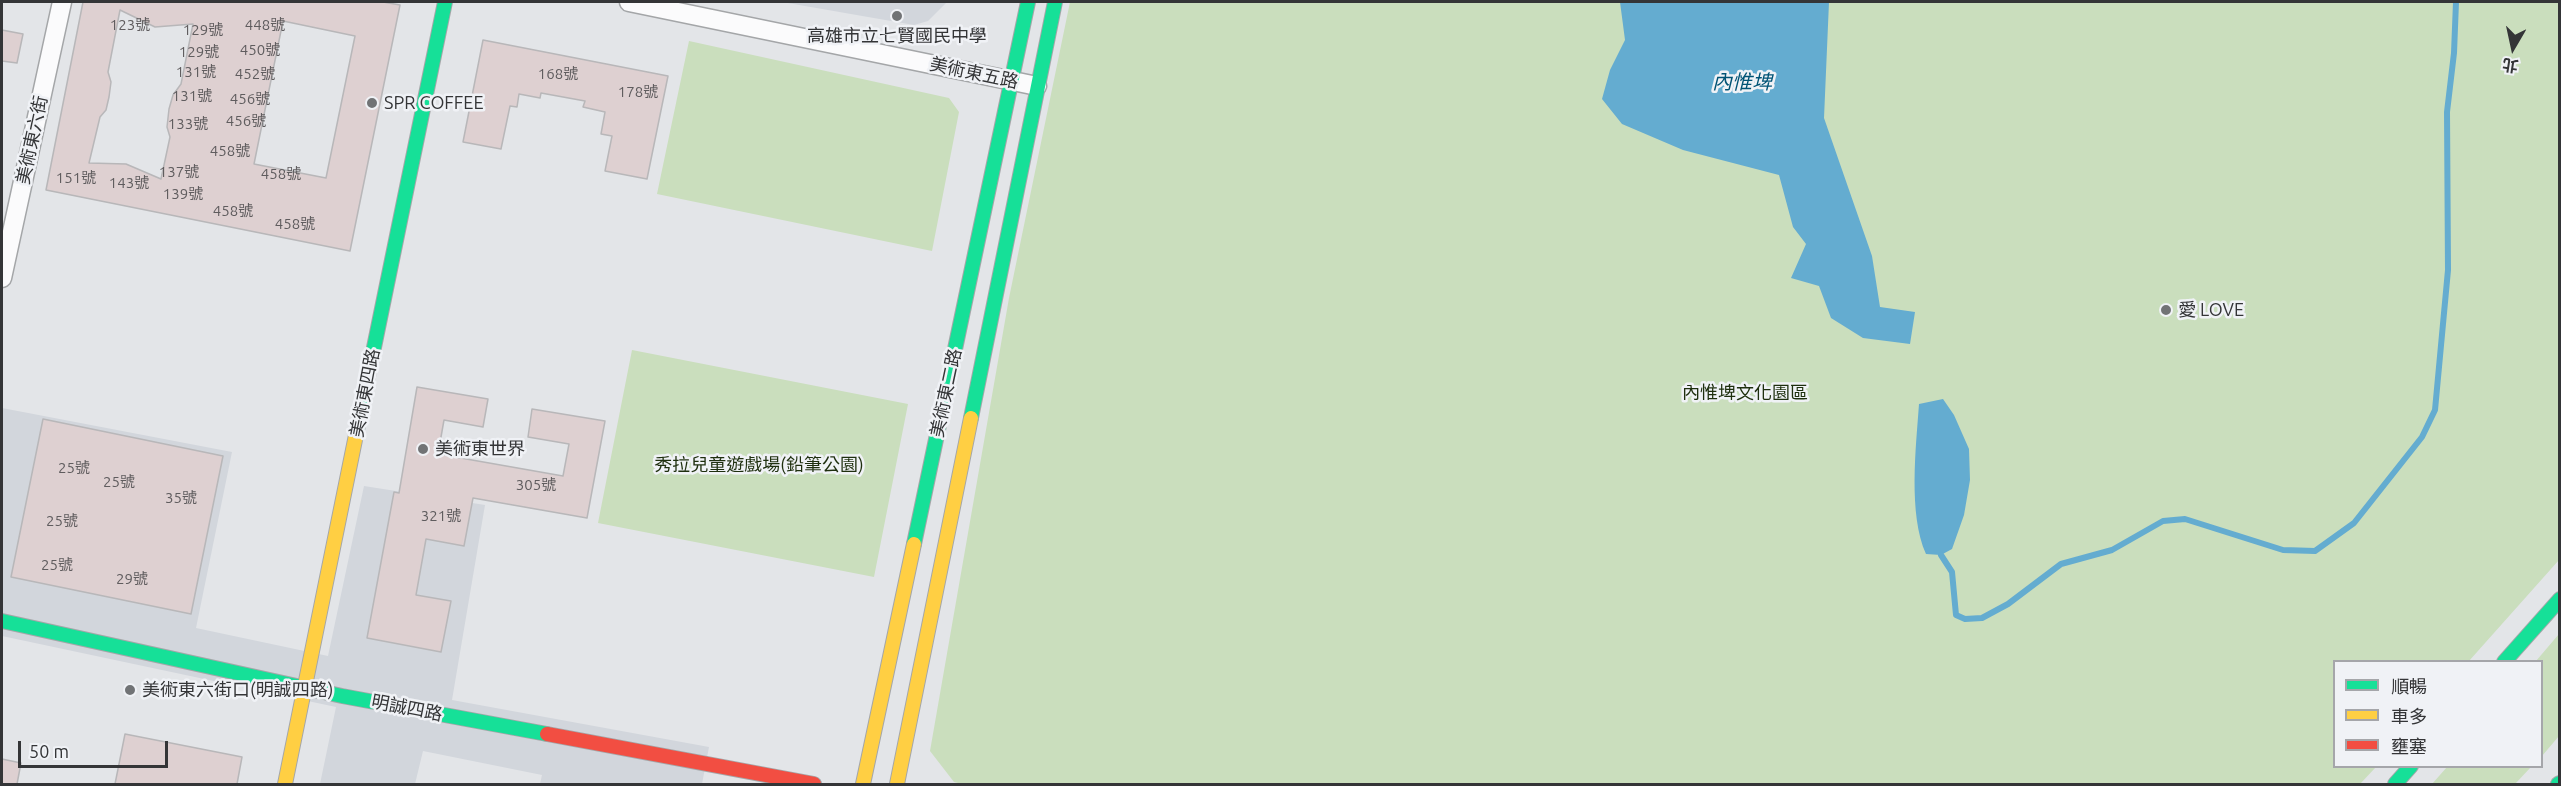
<!DOCTYPE html>
<meta charset="utf-8">
<style>
body{margin:0}
#map{position:relative;width:2561px;height:786px;overflow:hidden;background:#e3e5e8;font-family:Ubuntu,"Noto Sans TC",sans-serif}
canvas{display:block}
.frame{position:absolute;inset:0;border:3px solid #343537;pointer-events:none}
.legend{position:absolute;left:2333px;top:660px;width:210px;height:108px;box-sizing:border-box;background:#f0f2f6;border:2px solid #a5a6aa;margin:0;padding:8px 10px;list-style:none;font-size:18px;color:#343537}
.legend li{display:flex;align-items:center;gap:12px;height:30px}
.legend b{width:30px;border:2px solid #a5a6aa}
.north{position:absolute;left:2483px;top:18px;width:60px;height:60px;-webkit-text-stroke:4px #f0f2f6;paint-order:stroke;rotate:189deg;font-size:16px;font-weight:700;line-height:24px;text-align:center;color:#343537}
.north::after{content:'';display:block;margin:auto;width:21px;height:27px;background:#343537;clip-path:polygon(50% 0,100% 100%,50% 72%,0 100%)}
.scale{position:absolute;left:18px;top:741px;width:150px;height:27px;box-sizing:border-box;border:3px solid #343537;border-top:0;padding-left:8px;font-size:18px;line-height:21px;white-space:nowrap;color:#343537;-webkit-text-stroke:4px #f0f2f6;paint-order:stroke}
</style>
<div id="map">
<canvas width="2561" height="786"></canvas>
<div class="frame"></div>
<ul class="legend">
<li><b style="height:8px;background:#16e098"></b>順暢</li>
<li><b style="height:8px;background:#ffcf43"></b>車多</li>
<li><b style="height:8px;background:#f24e42"></b>壅塞</li>
</ul>
<div class="north">北</div>
<div class="scale">50 m</div>
</div>
<script>
const context = document.querySelector('canvas').getContext('2d');
context.lineJoin = 'round';
function paint(path, color) { context.fillStyle = color; context.fill(path, 'evenodd'); }
function strokePath(path, color, width, dash) { context.strokeStyle = color; context.lineWidth = width; context.lineCap = dash ? 'butt' : 'round'; context.setLineDash(dash || []); context.stroke(path); }
function drawText(font, color, halo, rows, align = 'center') {
  context.font = font + ' Ubuntu,"Noto Sans TC",sans-serif'; context.lineWidth = 5; context.setLineDash([]); context.textBaseline = 'middle'; context.strokeStyle = halo; context.fillStyle = color; for (const [text, x, y, turn = 0] of rows) {
    context.save(); context.translate(x, y); context.rotate((+turn || 0) * Math.PI / 180); context.textAlign = isNaN(turn) ? turn : align; if (halo) context.strokeText(text, 0, 0); context.fillText(text, 0, 0); context.restore();
  }
}
paint(new Path2D(`
 M 782,2 L 947,2 L 928,21 L 914,25 Z
 M 2,408 L 232,452 L 196,628 L 328,656 L 364,486 L 485,505 L 452,700 L 709,747 L 702,784 L 540,784 L 542,775 L 423,751 L 415,784 L 320,784 L 336,707 L 2,636 Z`), '#d2d6dc');
paint(new Path2D(`
 M 1070,2 L 2559,2 L 2559,560 L 2469,661 L 2334,662 L 2334,766 L 2376,767 L 2360,784 L 962,784 L 954,782 L 930,751 L 1009,298 Z
 M 689,41 L 949,98 L 959,112 L 932,251 L 657,194 Z
 M 632,350 L 908,404 L 874,577 L 598,523 Z
 M 2559,634 L 2559,736 L 2542,756 L 2542,662 L 2536,661 Z
 M 2447,767 L 2447,766 L 2531,767 L 2515,784 L 2432,784 Z`), '#cadebd');
paint(new Path2D(`
 M 1620,2 L 1829,2 L 1824,118 L 1872,256 L 1880,307 L 1915,312 L 1910,344 L 1863,338 L 1831,318 L 1819,286 L 1791,278 L 1806,244 L 1793,227 L 1779,175 L 1683,150 L 1622,124 L 1602,99 L 1610,70 L 1625,40 Z
 M 1943,399 L 1954,415 L 1969,449 L 1970,480 L 1964,515 L 1952,549 L 1941,555 L 1926,554 C 1908,514 1916,447 1919,404 Z`), '#64acd0');
strokePath(new Path2D(`
 M 1941,555 L 1952,572 L 1956,615 L 1965,619 L 1982,618 L 2008,604 L 2061,564 L 2112,550 L 2163,521 L 2185,519 L 2283,550 L 2315,551 L 2354,523 L 2422,437 L 2435,410 L 2448,270 L 2447,112 L 2454,53 L 2456,2`), '#64acd0', 6);
const building = new Path2D(`
 M 83,2 L 383,2 L 400,5 L 350,251 L 46,190 ZM 120,10 L 155,27 L 193,24 L 181,84 L 173,95 L 169,109 L 167,127 L 170,137 L 161,179 L 126,164 L 89,163 L 100,117 L 106,110 L 109,97 L 111,82 L 108,72 ZM 283,21 L 355,36 L 326,178 L 254,164 Z
 M 2,30 L 23,34 L 17,63 L 2,61 Z
 M 483,40 L 668,76 L 647,179 L 605,171 L 612,136 L 601,134 L 605,112 L 583,107 L 585,101 L 541,93 L 540,98 L 519,94 L 517,107 L 510,106 L 501,149 L 463,142 Z
 M 417,387 L 488,399 L 483,427 L 444,420 L 438,454 L 563,476 L 569,444 L 528,437 L 532,409 L 605,421 L 587,518 L 473,498 L 464,546 L 426,539 L 416,595 L 451,601 L 441,652 L 367,638 L 394,492 L 399,493 Z
 M 43,419 L 223,456 L 191,614 L 11,577 Z
 M 125,734 L 242,757 L 237,784 L 115,784 Z
 M 2,759 L 21,763 L 17,784 L 2,784 Z`);
paint(building, '#ded0d1');
strokePath(building, '#b8b7b9', 1.5);
const street = new Path2D(`
 M 629,2 L 1037,86
 M 2,278 L 62,2`);
const fast = new Path2D(`
 M 971,418 L 1055,2
 M 356,435 L 445,2
 M 914,544 L 1028,2
 M 2,621 L 342,696 L 547,734
 M 2504,662 L 2560,599
 M 2395,784 L 2411,766
 M 2558,784 L 2560,783`);
const slow = new Path2D(`
 M 285,784 L 356,435
 M 863,784 L 914,544
 M 897,784 L 971,418`);
const jam = new Path2D(`
 M 547,734 L 814,784`);
strokePath(street, '#a4a6a8', 21);
strokePath(fast, '#a4a6a8', 16);
strokePath(slow, '#a4a6a8', 16);
strokePath(jam, '#a4a6a8', 16);
strokePath(street, '#fbfbfc', 18);
strokePath(fast, '#16e098', 14);
strokePath(slow, '#ffcf43', 14);
strokePath(jam, '#f24e42', 14);
for (const [x, y, r, color] of [
 [897,16,6,"#717375"],
 [372,103,6,"#717375"],
 [2166,310,6,"#717375"],
 [423,449,6,"#717375"],
 [130,690,6,"#717375"]
]) { const dot = new Path2D(); dot.arc(x, y, r, 0, 2 * Math.PI); context.fillStyle = color; context.fill(dot); strokePath(dot, '#f0f2f6', 2); }
drawText('15px', '#5f5c5e', null, [
 ["123號",130,25],
 ["448號",265,25],
 ["129號",203,30],
 ["450號",260,50],
 ["129號",199,52],
 ["131號",196,72],
 ["452號",255,74],
 ["168號",558,74],
 ["178號",638,92],
 ["131號",192,96],
 ["456號",250,99],
 ["456號",246,121],
 ["133號",188,124],
 ["458號",230,151],
 ["137號",179,172],
 ["458號",281,174],
 ["151號",76,178],
 ["143號",129,183],
 ["139號",183,194],
 ["458號",233,211],
 ["458號",295,224],
 ["25號",74,468],
 ["25號",119,482],
 ["305號",536,485],
 ["35號",181,498],
 ["321號",441,516],
 ["25號",62,521],
 ["25號",57,565],
 ["29號",132,579]
]);
drawText('18px', '#343537', '#f0f2f6', [
 ["高雄市立七賢國民中學",897,36,"center"],
 ["SPR COFFEE",384,103],
 ["愛 LOVE",2178,310],
 ["美術東世界",435,449],
 ["美術東六街口(明誠四路)",142,690]
], 'left');
drawText('18px', '#343537', '#f0f2f6', [
 ["美術東五路",974,73,12],
 ["美術東六街",32,140,-78],
 ["美術東四路",365,393,-79],
 ["美術東二路",946,393,-78],
 ["明誠四路",407,708,11]
]);
drawText('18px', '#1e2f0e', '#f0f2f6', [
 ["內惟埤文化園區",1745,393],
 ["秀拉兒童遊戲場(鉛筆公園)",759,465]
]);
drawText('italic 20px', '#005375', '#f0f2f6', [
 ["內惟埤",1742,82]
]);
</script>
